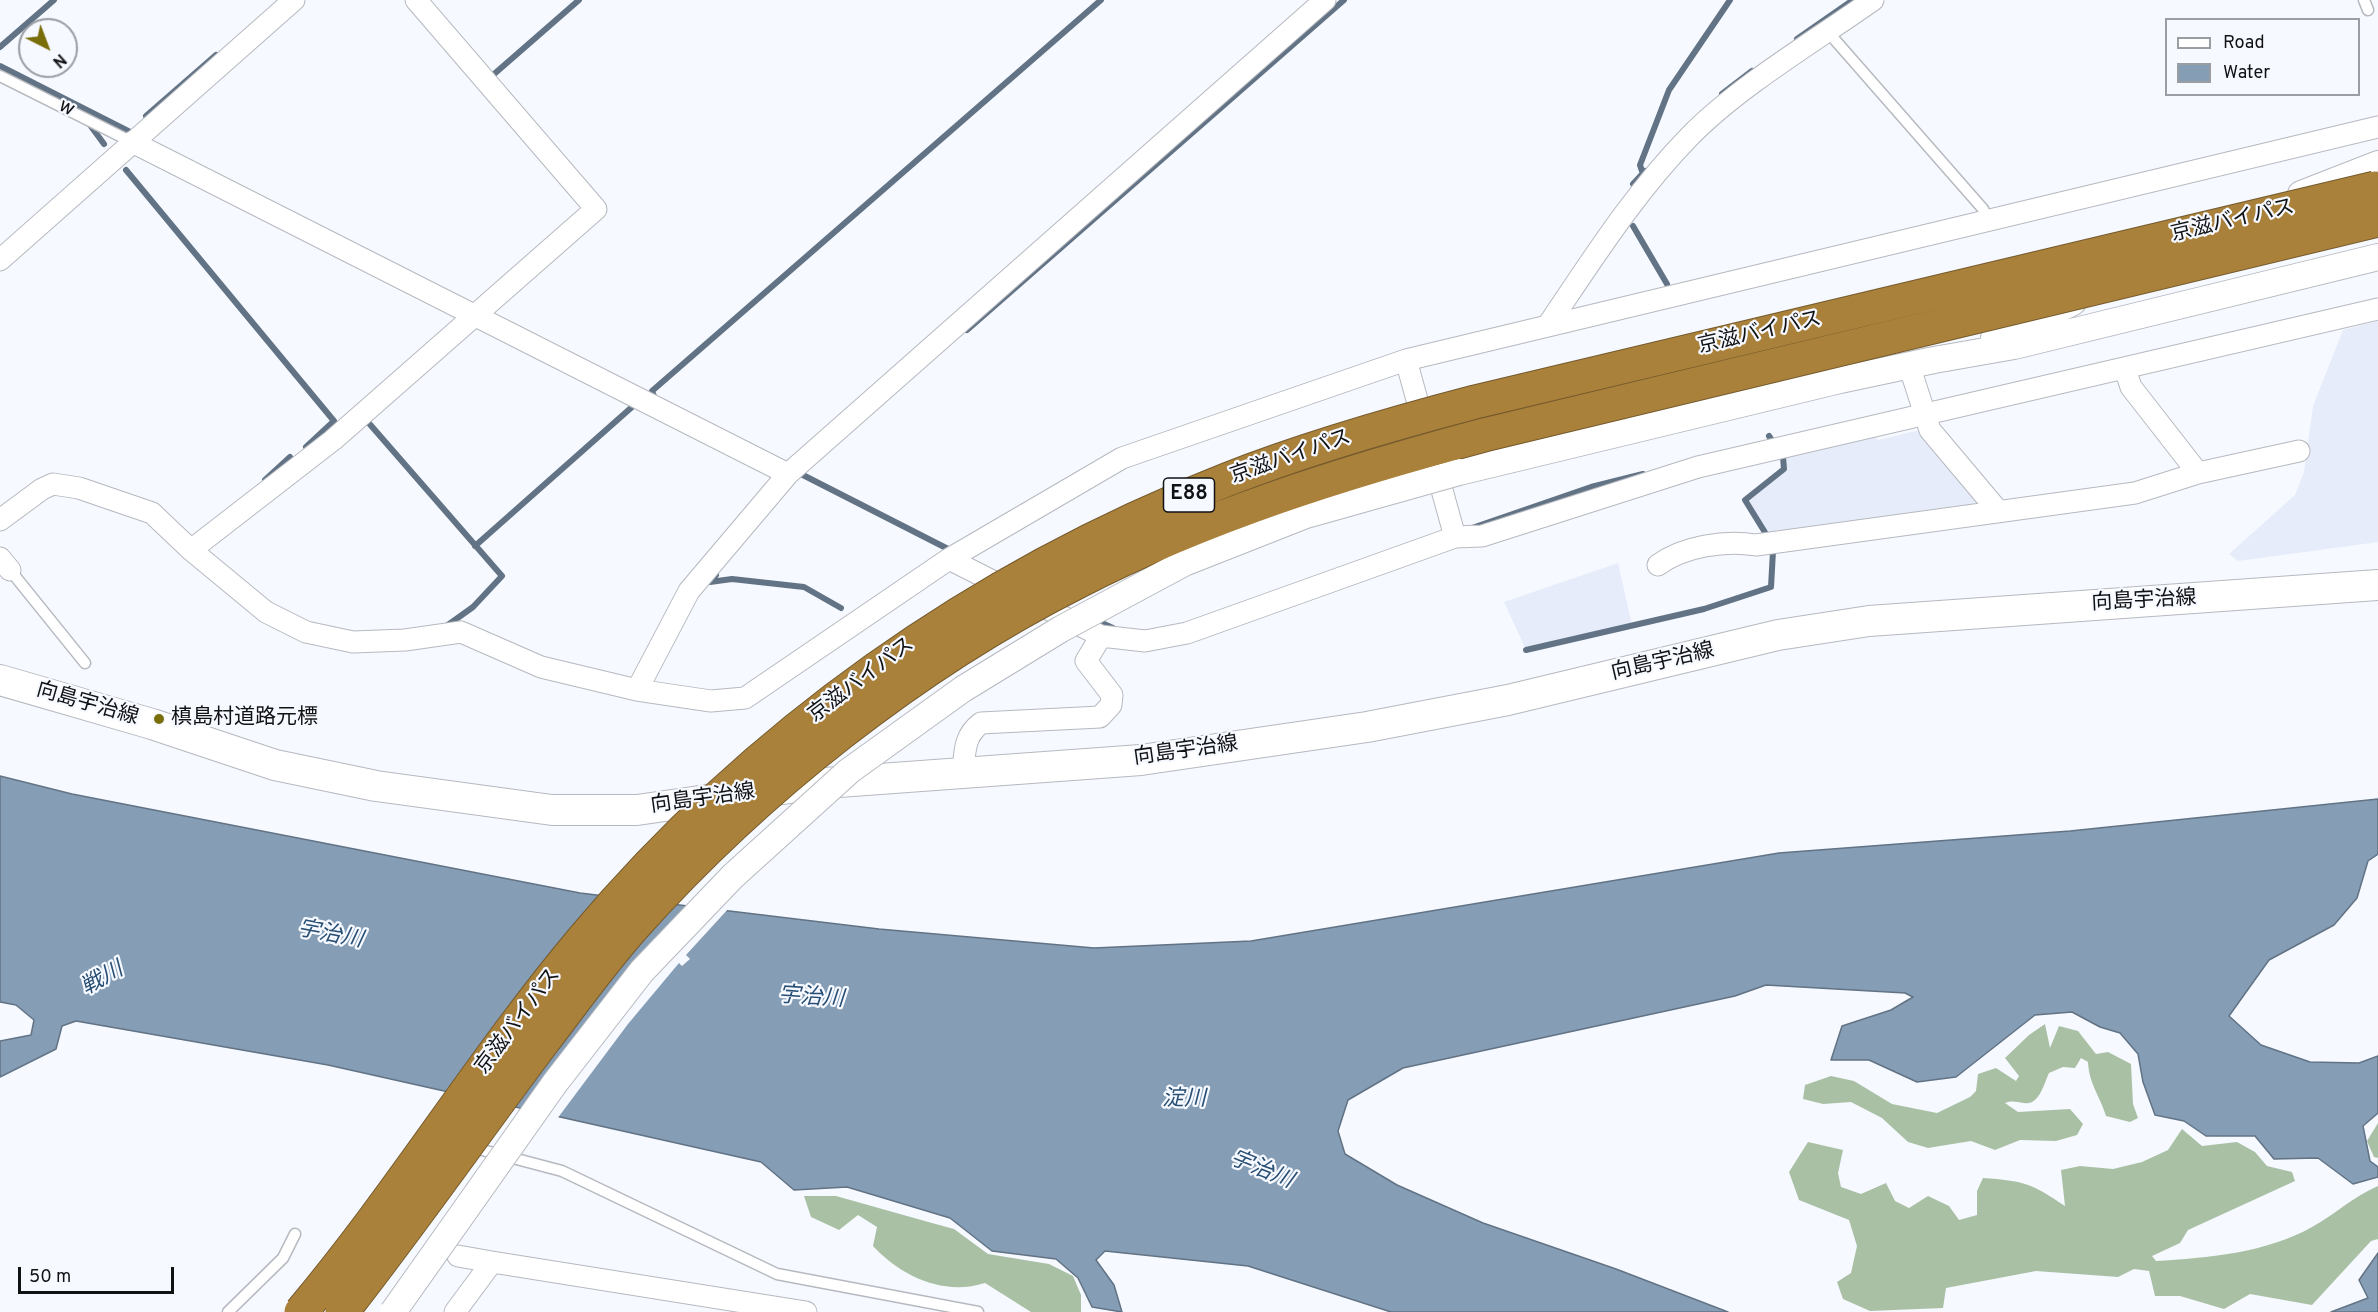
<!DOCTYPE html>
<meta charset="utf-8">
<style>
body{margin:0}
#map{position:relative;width:2378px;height:1312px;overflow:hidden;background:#f6f9ff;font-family:Overpass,sans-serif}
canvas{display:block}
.legend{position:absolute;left:2165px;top:18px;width:195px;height:78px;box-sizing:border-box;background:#f6f9ff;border:2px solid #9a9da1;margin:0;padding:8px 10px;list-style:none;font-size:18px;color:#111214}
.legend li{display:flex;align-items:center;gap:12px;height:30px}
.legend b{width:30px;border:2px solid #9a9da1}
.north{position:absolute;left:18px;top:18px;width:60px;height:60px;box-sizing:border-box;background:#f6f9ff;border:2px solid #9a9da1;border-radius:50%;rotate:138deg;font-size:16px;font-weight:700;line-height:24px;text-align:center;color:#111214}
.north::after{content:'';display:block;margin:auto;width:21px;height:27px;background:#7a6e0b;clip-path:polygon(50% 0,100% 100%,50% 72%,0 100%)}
.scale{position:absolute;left:18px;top:1267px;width:156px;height:27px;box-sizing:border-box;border:3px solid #111214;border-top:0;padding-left:8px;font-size:18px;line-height:21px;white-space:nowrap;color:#111214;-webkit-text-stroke:4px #f6f9ff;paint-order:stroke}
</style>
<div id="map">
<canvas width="2378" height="1312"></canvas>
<ul class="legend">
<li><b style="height:8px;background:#fff"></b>Road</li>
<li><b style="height:16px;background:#859db5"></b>Water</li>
</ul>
<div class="north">N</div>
<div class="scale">50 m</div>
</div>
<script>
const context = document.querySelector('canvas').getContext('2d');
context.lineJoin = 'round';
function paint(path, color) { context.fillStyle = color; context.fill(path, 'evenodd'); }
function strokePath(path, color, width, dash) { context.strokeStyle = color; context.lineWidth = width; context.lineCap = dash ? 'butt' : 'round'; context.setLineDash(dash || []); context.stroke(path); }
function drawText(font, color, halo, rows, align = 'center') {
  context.font = font + ' Overpass,"Noto Sans JP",sans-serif'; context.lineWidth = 4.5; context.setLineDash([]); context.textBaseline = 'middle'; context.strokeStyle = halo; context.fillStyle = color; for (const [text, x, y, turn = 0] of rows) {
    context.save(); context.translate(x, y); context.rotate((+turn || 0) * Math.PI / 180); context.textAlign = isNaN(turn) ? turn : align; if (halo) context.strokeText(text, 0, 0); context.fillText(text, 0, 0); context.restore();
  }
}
paint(new Path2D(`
 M 2378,321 L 2378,542 L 2238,561 L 2229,554 L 2295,495 L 2304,472 L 2313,406 L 2343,330 Z
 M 1920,430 L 1978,504 L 1766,534 L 1745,500 L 1784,469 L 1783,457 L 1873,434 L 1878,440 Z
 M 1618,563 L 1632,625 L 1526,650 L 1504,602 Z`), '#e6ecfa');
paint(new Path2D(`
 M 2045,1024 L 2050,1048 L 2059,1026 L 2078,1031 L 2096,1054 L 2108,1052 L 2131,1064 L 2133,1104 L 2138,1118 L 2130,1122 L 2106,1116 C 2100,1096 2089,1084 2088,1062 L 2081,1058 L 2075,1068 L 2063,1067 L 2049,1073 C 2044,1084 2039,1106 2024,1103 C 2016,1102 2012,1100 2005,1103 L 2018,1112 L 2070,1109 L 2083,1124 L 2077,1135 L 2056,1141 L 2020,1140 L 1995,1150 L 1971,1141 L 1928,1148 L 1908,1142 L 1882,1118 L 1851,1102 L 1823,1104 L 1803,1099 L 1805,1085 L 1831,1076 L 1854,1081 L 1892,1104 L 1937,1113 L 1970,1097 L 1976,1091 L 1978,1074 L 1996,1068 L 2016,1081 L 2019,1076 L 2005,1058 L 2029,1035 Z
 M 2378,1123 L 2378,1158 L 2374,1157 L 2367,1141 Z
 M 2182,1129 L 2202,1146 L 2237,1142 L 2255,1152 L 2267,1166 L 2292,1172 L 2295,1181 L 2188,1230 L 2180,1243 L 2152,1256 L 2156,1261 C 2207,1258 2266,1253 2312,1227 C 2334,1215 2354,1196 2378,1186 L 2378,1239 L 2371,1241 L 2312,1305 L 2250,1294 L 2224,1309 L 2180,1296 L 2155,1296 L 2149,1271 L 2134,1269 L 2118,1277 L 2036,1271 L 1946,1288 L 1943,1308 L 1870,1311 L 1843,1299 L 1837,1282 L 1851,1273 L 1857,1246 L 1849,1220 L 1799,1200 L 1789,1172 L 1808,1142 L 1843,1150 L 1838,1173 L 1841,1187 L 1861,1194 L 1886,1183 L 1895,1201 L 1909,1208 L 1928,1196 L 1949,1206 L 1959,1220 L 1977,1215 L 1977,1191 L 1983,1178 C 2024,1181 2031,1183 2065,1206 L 2061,1170 L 2080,1166 L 2113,1169 L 2142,1162 L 2168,1150 Z
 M 804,1196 L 836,1196 L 932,1223 L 954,1229 L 988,1254 L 1049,1264 L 1073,1276 L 1081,1295 L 1081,1312 L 1031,1312 L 985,1283 C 944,1296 902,1277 873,1246 L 877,1227 L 858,1215 L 839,1230 L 811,1217 Z`), '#a9c0a5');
const water = new Path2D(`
 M 0,776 L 72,794 L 580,893 L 879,929 L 1094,948 L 1251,941 L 1779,853 L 2070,831 L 2378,799 L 2378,854 L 2368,861 L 2357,898 L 2334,925 L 2269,960 L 2229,1016 L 2261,1045 L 2310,1062 L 2359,1063 L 2378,1056 L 2378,1113 L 2363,1126 L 2370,1161 L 2378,1167 L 2378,1177 L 2353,1184 L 2318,1158 L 2274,1159 L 2255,1136 L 2206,1136 L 2184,1121 L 2155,1115 L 2143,1082 L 2138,1054 L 2120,1033 L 2100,1027 L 2072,1012 L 2035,1015 L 1956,1077 L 1917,1082 L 1869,1060 L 1831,1060 L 1842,1026 L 1891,1010 L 1913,997 L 1905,993 L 1766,985 L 1735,996 L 1403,1068 L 1348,1100 L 1338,1131 L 1345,1154 L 1397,1185 L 1483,1223 L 1616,1269 L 1728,1312 L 1391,1312 L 1248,1266 L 1105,1251 L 1096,1260 L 1114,1285 L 1122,1312 L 1092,1307 L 1078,1278 L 1056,1259 L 992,1251 L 950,1218 L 847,1187 L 794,1190 L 761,1162 L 328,1065 L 76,1021 L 62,1026 L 56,1049 L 0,1077 L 0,1041 L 31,1035 L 34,1020 L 16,1005 L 0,1002 Z
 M 2378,1253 L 2378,1312 L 2331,1312 L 2368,1298 L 2359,1280 Z`);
paint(water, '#859db5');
strokePath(water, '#627385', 1.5);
paint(new Path2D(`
 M 689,903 L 729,908 L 686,955 L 690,959 L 682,966 L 679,963 L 628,1024 L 557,1119 L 521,1111 Z`), '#f6f9ff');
strokePath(new Path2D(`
 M 1797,39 L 1853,0
 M 0,47 L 54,0
 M 0,66 L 136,135
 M 493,75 L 579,0
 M 1722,94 L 1752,71
 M 146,116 L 216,55
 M 90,125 L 104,144
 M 126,170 L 334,421 L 306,447
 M 1643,174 L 1640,165 L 1669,90 L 1730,0
 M 1633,184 L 1645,171
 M 1633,226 L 1667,284
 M 967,330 L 1344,0
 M 655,399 L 652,391 L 1101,0
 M 367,421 L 502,576 L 473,607 L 445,627
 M 797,472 L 954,552
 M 265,480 L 290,457
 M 1472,528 L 1591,487 L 1643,474
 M 1766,534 L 1745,500 L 1784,469 L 1783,457 L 1769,436
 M 475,546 L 632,407
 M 716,575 L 710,582 L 732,579 L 804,587 L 841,608
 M 1093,619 L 1113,628
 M 1526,650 L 1704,609 L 1771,587 L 1773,551`), '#627385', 6);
const service = new Path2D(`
 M 2364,0 L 2368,10
 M 1828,32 L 1983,209 L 1988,220
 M 0,76 L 132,142
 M 10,570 L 85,663
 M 471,1147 L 562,1171 L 777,1274 L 978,1312
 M 228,1312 L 283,1258 L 295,1234`);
const minor = new Path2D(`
 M 132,142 L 788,474
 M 0,260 L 294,0
 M 1548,325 C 1592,260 1635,192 1690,136 C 1739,86 1815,41 1873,0
 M 1406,360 L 1455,537
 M 1909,365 L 1930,430 L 1999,512
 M 2125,369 L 2131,387 L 2198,473
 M 0,520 L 42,489 L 53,484 L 79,488 L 152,513 L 191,550 L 266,612 L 306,632 L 353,642 L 405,640 L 461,632 L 541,667 L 637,690 L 711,701 L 745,698 L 949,559 L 1122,458 L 1406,360 L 2378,127
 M 191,550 L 333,440 L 596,209 L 416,0
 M 0,558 L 10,570
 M 949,559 L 1101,636 L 1145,641 L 1187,633 L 1455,537 L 1482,536 L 1698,467 L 2378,309
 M 1658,565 C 1684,546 1725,540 1756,545 L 2135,493 L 2198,473 L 2299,451
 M 637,690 L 689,591 L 788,474 L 1325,0
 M 963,771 C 965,751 964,736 981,723 L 1100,717 L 1111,705 L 1112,695 L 1086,661 L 1101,636
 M 458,1256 L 492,1262
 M 455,1312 L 492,1262 L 806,1312`);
const tertiary = new Path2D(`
 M 2301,194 L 2378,164
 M 1994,338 L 2025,326 L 2073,302
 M 1459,472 L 1840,380 L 1934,360 L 2014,346 L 2378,257`);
const secondary = new Path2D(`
 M 0,680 L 152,724 L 275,765 L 376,786 L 552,810 L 637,810 L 825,783 L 1141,760 L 1367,727 L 1508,700 L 1778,635 L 1869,621 L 2378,585`);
strokePath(service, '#b6b9bf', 13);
strokePath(minor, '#b6b9bf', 23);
strokePath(tertiary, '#b6b9bf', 28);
strokePath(secondary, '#b6b9bf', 32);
strokePath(service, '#fff', 10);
strokePath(minor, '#fff', 21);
strokePath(tertiary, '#fff', 26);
strokePath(secondary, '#fff', 30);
const tertiaryBridge = new Path2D(`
 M 393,1312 L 555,1083 L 642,971 L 733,876 L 849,771 L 963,689 L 1061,629 L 1184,563 L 1306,515 L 1459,472`);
const motorwayBridge = new Path2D(`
 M 301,1312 C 402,1192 483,1058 583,939 C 755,734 978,577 1226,480 C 1307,448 1391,424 1475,402 L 2375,188
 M 342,1312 C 411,1224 475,1132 542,1043 C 572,1004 601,963 634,926 C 757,789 914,664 1079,581 C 1207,515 1346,472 1484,435 L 2378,220`);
strokePath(tertiaryBridge, '#b6b9bf', 28, []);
strokePath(motorwayBridge, '#745a2d', 35, []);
strokePath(tertiaryBridge, '#fff', 26);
strokePath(motorwayBridge, '#aa813a', 33);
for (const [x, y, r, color] of [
 [159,719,6,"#7a6e0b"]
]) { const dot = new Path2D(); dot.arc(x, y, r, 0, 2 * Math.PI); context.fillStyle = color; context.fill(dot); strokePath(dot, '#f6f9ff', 2); }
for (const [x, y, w] of [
 [1189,495,51]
]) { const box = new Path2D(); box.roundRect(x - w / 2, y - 17, w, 34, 4.5); context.fillStyle = '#f6f9ff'; context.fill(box); strokePath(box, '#111214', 1.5); }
drawText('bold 20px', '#111214', null, [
 ["E88",1189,495]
]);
drawText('21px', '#111214', '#f6f9ff', [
 ["w",66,109,27],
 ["京滋バイパス",2233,222,-13],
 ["京滋バイパス",1760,334,-13],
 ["京滋バイパス",1291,458,-19],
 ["向島宇治線",2144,602,-3],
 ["向島宇治線",1663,663,-13],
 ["京滋バイパス",862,681,-37],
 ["向島宇治線",87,705,16],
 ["向島宇治線",1186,752,-8],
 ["向島宇治線",703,800,-8],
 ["京滋バイパス",519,1022,-53]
]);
drawText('21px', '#111214', '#f6f9ff', [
 ["槙島村道路元標",171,719]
], 'left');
drawText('italic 22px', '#294f74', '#f6f9ff', [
 ["宇治川",330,936,11],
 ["戦川",103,980,-29],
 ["宇治川",811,999,4],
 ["淀川",1184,1101],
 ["宇治川",1261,1171,22]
]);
</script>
